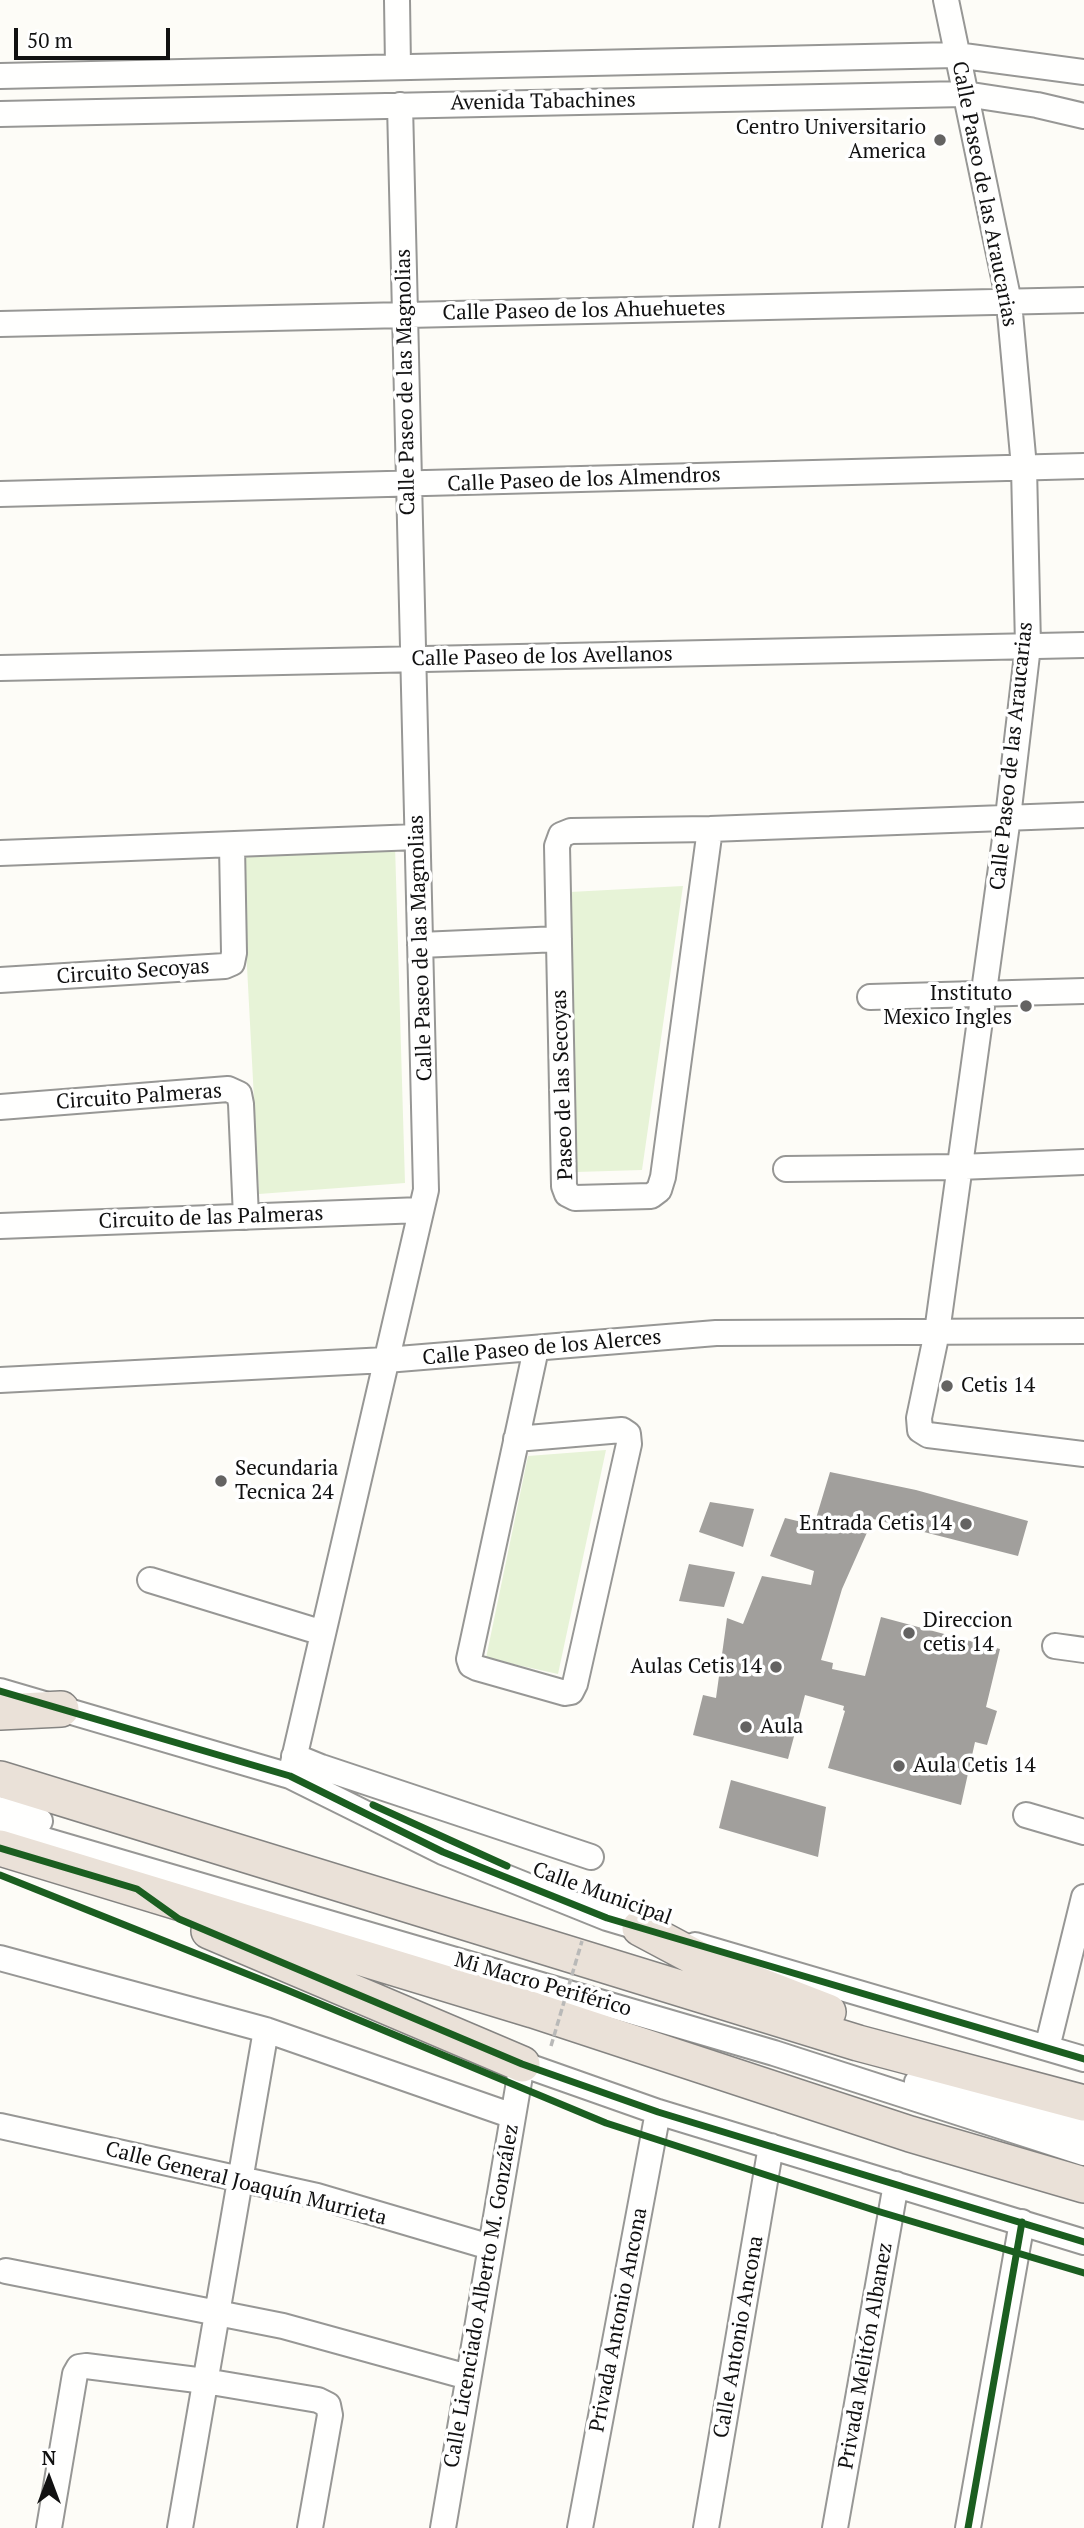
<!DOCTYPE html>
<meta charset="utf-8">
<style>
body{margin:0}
#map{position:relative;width:1084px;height:2528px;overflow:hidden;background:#fdfcf7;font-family:"PT Serif",serif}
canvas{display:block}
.north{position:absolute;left:14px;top:2444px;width:70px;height:70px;-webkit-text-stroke:5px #fff;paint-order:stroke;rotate:0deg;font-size:19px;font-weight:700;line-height:28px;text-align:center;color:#111}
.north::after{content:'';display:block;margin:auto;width:24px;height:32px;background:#111;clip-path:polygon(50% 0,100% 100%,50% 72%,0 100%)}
.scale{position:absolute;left:14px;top:28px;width:156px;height:32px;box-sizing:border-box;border:4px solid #111;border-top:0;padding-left:9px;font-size:21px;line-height:24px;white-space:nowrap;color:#111;-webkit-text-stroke:5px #fff;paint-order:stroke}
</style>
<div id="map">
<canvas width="1084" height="2528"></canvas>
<div class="north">N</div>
<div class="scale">50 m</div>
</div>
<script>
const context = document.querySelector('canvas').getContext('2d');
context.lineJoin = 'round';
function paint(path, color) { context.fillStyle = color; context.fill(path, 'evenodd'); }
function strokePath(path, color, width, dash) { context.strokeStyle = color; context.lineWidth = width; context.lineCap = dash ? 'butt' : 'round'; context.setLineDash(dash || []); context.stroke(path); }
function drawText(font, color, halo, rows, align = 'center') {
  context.font = font + ' "PT Serif",serif'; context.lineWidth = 7; context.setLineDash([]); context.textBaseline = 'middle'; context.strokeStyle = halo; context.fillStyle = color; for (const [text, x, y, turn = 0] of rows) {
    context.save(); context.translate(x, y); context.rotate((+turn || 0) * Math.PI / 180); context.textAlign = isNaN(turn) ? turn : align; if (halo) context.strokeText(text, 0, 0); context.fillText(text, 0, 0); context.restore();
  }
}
paint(new Path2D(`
 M 395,845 L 405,1183 L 259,1194 L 241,853 Z
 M 683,886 L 642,1170 L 576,1172 L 570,892 Z
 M 606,1450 L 558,1674 L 486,1658 L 528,1456 Z`), '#e7f3d7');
paint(new Path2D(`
 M 830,1472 L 916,1490 L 1028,1521 L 1018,1556 L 873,1519 L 842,1589 L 821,1660 L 833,1663 L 832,1669 L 865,1676 L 881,1617 L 1000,1649 L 986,1707 L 997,1711 L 987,1745 L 975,1742 L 961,1805 L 828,1768 L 845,1711 L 843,1710 L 844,1706 L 805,1695 L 788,1759 L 693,1735 L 703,1695 L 716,1698 L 727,1618 L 743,1624 L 762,1576 L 811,1585 L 814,1571 L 770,1556 L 785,1518 L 814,1525 Z
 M 710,1502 L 754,1509 L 743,1547 L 699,1532 Z
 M 689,1564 L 735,1572 L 724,1607 L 679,1601 Z
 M 731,1780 L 826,1807 L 818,1857 L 719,1828 Z`), '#a19f9c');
const minor = new Path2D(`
 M 397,0 L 398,66
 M 946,0 L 1009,302 L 1024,467 L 1028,646 L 1008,817 L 937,1332 L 919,1418 L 920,1430 L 928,1435 L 1084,1454
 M 0,76 L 956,55 L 1084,72
 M 0,114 L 965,94 L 1037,105 L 1084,116
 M 0,324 L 1084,300
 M 0,494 L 1084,466
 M 0,668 L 1084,645
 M 710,829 L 663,1177 L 659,1190 L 651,1196 L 575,1198 L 567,1194 L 564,1186 L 557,846 L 561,835 L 571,831 L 710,829 L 1084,815
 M 0,853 L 417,837
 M 420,945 L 559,939
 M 0,980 L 225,966 L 232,963 L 234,953 L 232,846
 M 870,997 L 1084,991
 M 0,1107 L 228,1089 L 239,1094 L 241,1104 L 246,1217
 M 786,1169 L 959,1167 L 1084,1162
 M 0,1226 L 421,1210
 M 0,1380 L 386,1360 L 716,1333 L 1084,1331
 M 516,1439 L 622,1430 L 628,1434 L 629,1444 L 575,1684 L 571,1692 L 565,1693 L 477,1668 L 471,1665 L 469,1659 L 536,1349
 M 150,1580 L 323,1633
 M 1055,1646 L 1084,1650
 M 0,1691 L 290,1776 L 443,1852 L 607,1918 L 654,1932
 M 294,1756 L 321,1767 L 591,1857
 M 290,1776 L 426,1190 L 400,105
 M 0,1809 L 40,1821
 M 1026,1815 L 1084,1832
 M 0,1827 L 774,2053 L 1084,2153
 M 695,1945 L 1084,2059
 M 0,1958 L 266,2030 L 513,2116
 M 1047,2048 L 1084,1897
 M 917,2082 L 1084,2132
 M 0,2126 L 317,2196 L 490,2247
 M 6,2271 L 283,2326 L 468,2377
 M 49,2528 L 75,2374 L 79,2367 L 86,2366 L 205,2381 L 318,2400 L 328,2405 L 330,2415 L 310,2528
 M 180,2528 L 266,2030
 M 443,2528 L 522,2064 L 658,2112 L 1084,2242
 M 580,2528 L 658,2112
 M 706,2528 L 771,2146
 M 835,2528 L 896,2184
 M 968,2528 L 1022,2222`);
const highway = new Path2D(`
 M 0,1712 L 61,1709
 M 0,1779 L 858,2043 L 1084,2103
 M 0,1848 L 533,2010 L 910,2134 L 1084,2185
 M 640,1928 L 717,1969 L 828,2012
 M 209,1931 L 522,2064`);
strokePath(minor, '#979795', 28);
strokePath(highway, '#858482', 38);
strokePath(minor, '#fffffe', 24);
strokePath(highway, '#eae1d8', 35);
strokePath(new Path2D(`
 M 551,2046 L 582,1941`), '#b9b9b8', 3.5, [7, 3.5]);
strokePath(new Path2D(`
 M 0,1691 L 290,1776 L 443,1852 L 607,1918 L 1084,2059
 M 373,1805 L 507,1866
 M 0,1848 L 137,1889 L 179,1919 L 522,2064 L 658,2112 L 1084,2242
 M 0,1875 L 287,1990 L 606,2123 L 877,2211 L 1084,2273
 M 968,2528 L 1022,2222`), '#1b5e20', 7);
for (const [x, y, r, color] of [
 [940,140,7,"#646362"],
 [1026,1006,7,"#646362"],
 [947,1386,7,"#646362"],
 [221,1481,7,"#646362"],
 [966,1524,7,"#646362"],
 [909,1633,7,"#646362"],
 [776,1667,7,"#646362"],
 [746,1727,7,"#646362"],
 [899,1766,7,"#646362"]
]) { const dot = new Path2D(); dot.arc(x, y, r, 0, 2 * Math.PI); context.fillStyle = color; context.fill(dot); strokePath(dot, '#fff', 2.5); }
drawText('21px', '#111', '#fff', [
 ["Avenida Tabachines",543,102,-1],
 ["Calle Paseo de las Araucarias",984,194,79],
 ["Calle Paseo de los Ahuehuetes",584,311,-1],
 ["Calle Paseo de las Magnolias",406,382,-91],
 ["Calle Paseo de los Almendros",584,480,-2],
 ["Calle Paseo de los Avellanos",542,657,-1],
 ["Calle Paseo de las Araucarias",1012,756,-84],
 ["Calle Paseo de las Magnolias",421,948,-92],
 ["Circuito Secoyas",133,972,-4],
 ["Paseo de las Secoyas",563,1085,-92],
 ["Circuito Palmeras",139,1097,-4],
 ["Circuito de las Palmeras",211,1218,-2],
 ["Calle Paseo de los Alerces",542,1348,-5],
 ["Calle Municipal",602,1894,20],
 ["Mi Macro Periférico",543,1985,16],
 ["Calle General Joaquín Murrieta",246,2184,14],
 ["Calle Licenciado Alberto M. González",482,2296,-80],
 ["Privada Antonio Ancona",619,2320,-79],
 ["Calle Antonio Ancona",739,2337,-80],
 ["Privada Melitón Albanez",866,2356,-80]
]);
drawText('21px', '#111', '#fff', [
 ["Centro Universitario",926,128,"right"],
 ["America",926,152,"right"],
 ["Instituto",1012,994,"right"],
 ["Mexico Ingles",1012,1018,"right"],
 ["Cetis 14",961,1386],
 ["Secundaria",235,1469],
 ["Tecnica 24",235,1493],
 ["Entrada Cetis 14",952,1524,"right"],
 ["Direccion",923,1621],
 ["cetis 14",923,1645],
 ["Aulas Cetis 14",762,1667,"right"],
 ["Aula",760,1727],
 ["Aula Cetis 14",913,1766]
], 'left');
</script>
